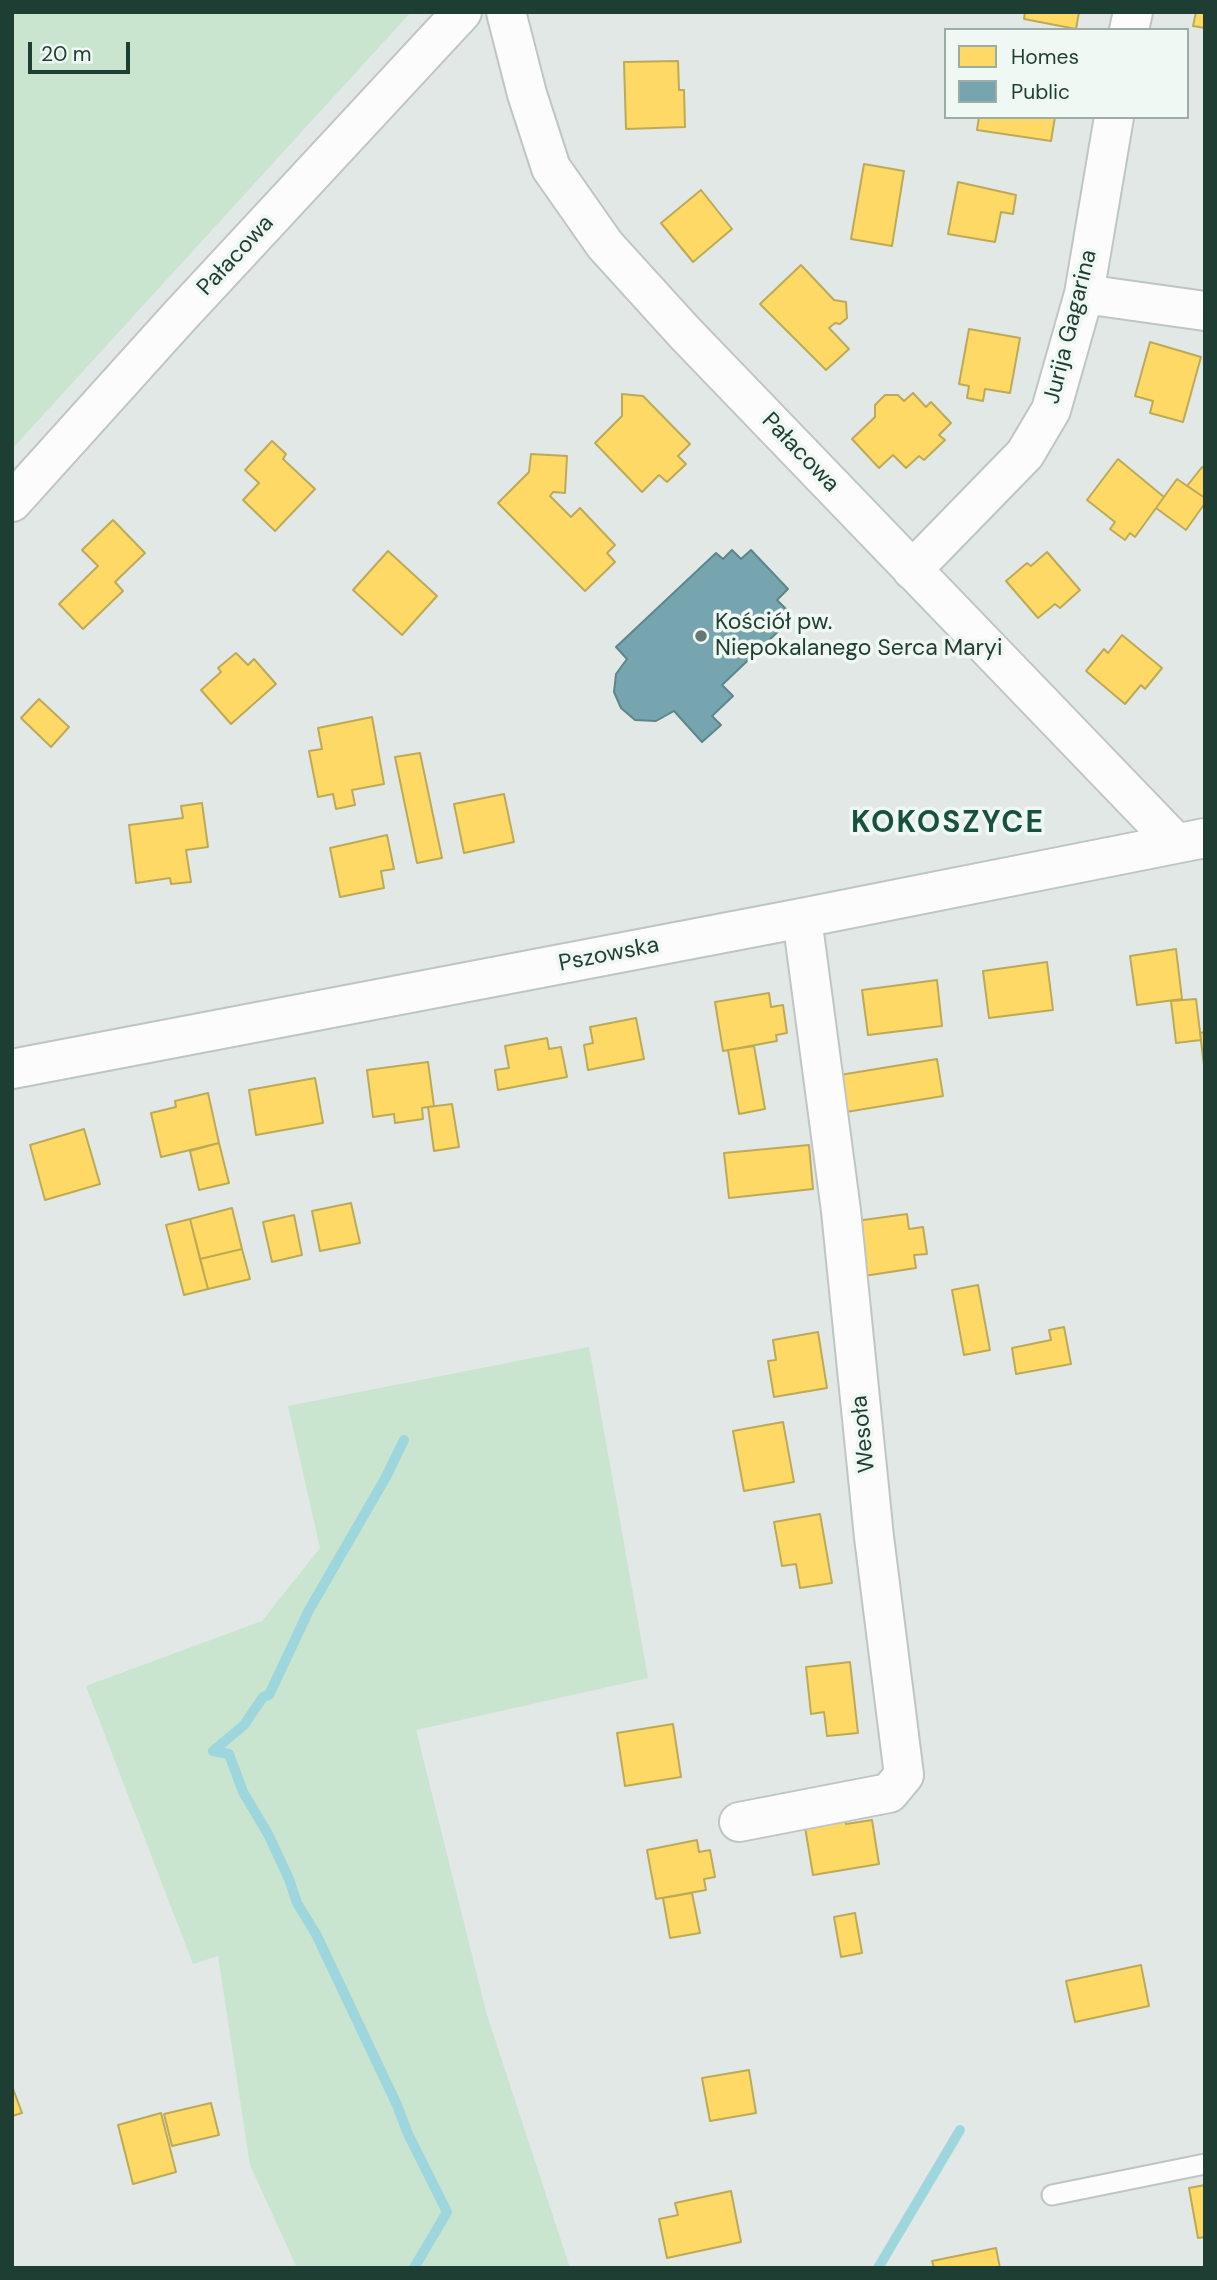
<!DOCTYPE html>
<meta charset="utf-8">
<style>
body{margin:0}
#map{position:relative;width:1217px;height:2280px;overflow:hidden;background:#e2e8e5;font-family:"DM Sans",sans-serif}
canvas{display:block}
.frame{position:absolute;inset:0;border:14px solid #1e3d33;pointer-events:none}
.legend{position:absolute;left:944px;top:28px;width:245px;height:91px;box-sizing:border-box;background:#eff8f3;border:2px solid #9bada6;margin:0;padding:9px 12px;list-style:none;font-size:21px;color:#1e3d33}
.legend li{display:flex;align-items:center;gap:14px;height:35px}
.legend b{width:35px;border:2px solid #9bada6}
.scale{position:absolute;left:28px;top:42px;width:102px;height:32px;box-sizing:border-box;border:4px solid #1e3d33;border-top:0;padding-left:9px;font-size:21px;line-height:24px;white-space:nowrap;color:#1e3d33;-webkit-text-stroke:5px #eff8f3;paint-order:stroke}
</style>
<div id="map">
<canvas width="1217" height="2280"></canvas>
<div class="frame"></div>
<ul class="legend">
<li><b style="height:19px;background:#ffd966"></b>Homes</li>
<li><b style="height:19px;background:#76a5af"></b>Public</li>
</ul>
<div class="scale">20 m</div>
</div>
<script>
const context = document.querySelector('canvas').getContext('2d');
context.lineJoin = 'round';
function paint(path, color) { context.fillStyle = color; context.fill(path, 'evenodd'); }
function strokePath(path, color, width, dash) { context.strokeStyle = color; context.lineWidth = width; context.lineCap = dash ? 'butt' : 'round'; context.setLineDash(dash || []); context.stroke(path); }
function drawText(font, color, halo, rows, align = 'center') {
  context.font = font + ' "DM Sans",sans-serif'; context.lineWidth = 7; context.setLineDash([]); context.textBaseline = 'middle'; context.strokeStyle = halo; context.fillStyle = color; for (const [text, x, y, turn = 0] of rows) {
    context.save(); context.translate(x, y); context.rotate((+turn || 0) * Math.PI / 180); context.textAlign = isNaN(turn) ? turn : align; if (halo) context.strokeText(text, 0, 0); context.fillText(text, 0, 0); context.restore();
  }
}
paint(new Path2D(`
 M 12,12 L 411,12 L 12,449 Z
 M 589,1347 L 648,1678 L 416,1730 L 487,2015 L 570,2268 L 297,2268 L 250,2165 L 218,1956 L 193,1964 L 86,1686 L 262,1621 L 320,1548 L 288,1406 Z`), '#c9e4cf');
const homes = new Path2D(`
 M 1025,12 L 1079,12 L 1076,29 L 1024,19 Z
 M 1196,12 L 1205,12 L 1205,28 L 1193,26 Z
 M 678,61 L 679,90 L 684,90 L 685,127 L 626,129 L 624,62 Z
 M 979,117 L 1055,117 L 1051,141 L 977,130 Z
 M 864,164 L 904,171 L 892,246 L 851,239 Z
 M 958,182 L 1016,195 L 1013,214 L 1001,212 L 995,242 L 948,234 Z
 M 701,190 L 732,229 L 693,262 L 661,223 Z
 M 801,265 L 834,300 L 846,302 L 847,318 L 840,324 L 835,323 L 829,328 L 849,349 L 826,370 L 760,304 Z
 M 969,329 L 1020,338 L 1010,393 L 985,389 L 983,401 L 967,398 L 969,386 L 959,384 Z
 M 1150,342 L 1201,357 L 1183,422 L 1150,413 L 1153,401 L 1135,396 Z
 M 913,393 L 926,407 L 931,402 L 951,423 L 939,435 L 945,440 L 924,460 L 919,456 L 906,468 L 893,455 L 879,468 L 852,439 L 875,417 L 875,405 L 885,395 L 898,395 L 904,401 Z
 M 622,394 L 643,396 L 690,444 L 678,456 L 686,464 L 667,482 L 659,475 L 642,492 L 595,443 L 622,416 Z
 M 272,441 L 286,454 L 283,459 L 315,489 L 275,531 L 243,500 L 259,483 L 245,470 Z
 M 531,454 L 567,456 L 565,493 L 553,492 L 550,496 L 571,517 L 580,508 L 615,545 L 607,553 L 615,562 L 585,591 L 498,503 L 529,472 Z
 M 1118,459 L 1164,497 L 1135,537 L 1130,533 L 1125,540 L 1110,529 L 1115,522 L 1087,500 Z
 M 1202,467 L 1205,469 L 1205,498 L 1187,486 Z
 M 1177,479 L 1205,498 L 1205,503 L 1186,530 L 1156,508 Z
 M 113,520 L 145,553 L 115,582 L 123,591 L 83,629 L 59,604 L 98,566 L 82,550 Z
 M 388,551 L 437,596 L 402,635 L 353,590 Z
 M 1047,552 L 1080,590 L 1060,608 L 1055,604 L 1038,618 L 1006,581 L 1027,563 L 1031,566 Z
 M 1122,635 L 1162,668 L 1145,689 L 1141,685 L 1125,704 L 1086,671 L 1104,649 L 1108,653 Z
 M 236,653 L 248,665 L 254,659 L 276,684 L 231,724 L 201,690 L 221,672 L 218,668 Z
 M 39,699 L 69,727 L 51,747 L 21,718 Z
 M 372,717 L 384,784 L 352,790 L 355,805 L 336,809 L 333,794 L 318,797 L 309,751 L 322,749 L 318,728 Z
 M 420,753 L 442,858 L 417,863 L 395,757 Z
 M 504,794 L 514,842 L 464,853 L 454,804 Z
 M 202,803 L 208,847 L 186,850 L 191,882 L 171,884 L 170,878 L 136,883 L 129,825 L 183,818 L 181,806 Z
 M 387,835 L 394,869 L 381,871 L 384,888 L 340,897 L 330,848 Z
 M 1176,949 L 1182,999 L 1137,1005 L 1130,956 Z
 M 1047,962 L 1053,1010 L 989,1018 L 983,971 Z
 M 937,980 L 942,1026 L 868,1035 L 862,990 Z
 M 769,993 L 771,1007 L 783,1005 L 787,1033 L 776,1035 L 777,1041 L 723,1051 L 715,1002 Z
 M 1196,999 L 1201,1040 L 1176,1043 L 1171,1001 Z
 M 636,1018 L 644,1059 L 588,1070 L 584,1045 L 593,1043 L 590,1027 Z
 M 1205,1032 L 1205,1073 L 1200,1033 Z
 M 547,1038 L 549,1049 L 561,1047 L 567,1077 L 498,1090 L 495,1070 L 509,1068 L 505,1046 Z
 M 754,1046 L 765,1109 L 739,1114 L 728,1050 Z
 M 937,1059 L 943,1096 L 840,1113 L 834,1076 Z
 M 428,1062 L 434,1106 L 422,1108 L 423,1119 L 395,1123 L 394,1114 L 373,1117 L 367,1070 Z
 M 315,1078 L 323,1123 L 256,1135 L 249,1090 Z
 M 208,1093 L 219,1143 L 161,1157 L 151,1113 L 176,1107 L 175,1101 Z
 M 452,1104 L 459,1147 L 434,1151 L 428,1107 Z
 M 84,1129 L 100,1184 L 45,1200 L 30,1145 Z
 M 219,1143 L 229,1183 L 199,1190 L 190,1151 Z
 M 809,1145 L 813,1189 L 729,1198 L 724,1153 Z
 M 351,1203 L 360,1243 L 320,1251 L 312,1211 Z
 M 232,1208 L 242,1249 L 200,1259 L 190,1219 Z
 M 907,1214 L 909,1229 L 923,1227 L 927,1254 L 914,1255 L 916,1268 L 864,1276 L 856,1221 Z
 M 294,1215 L 302,1255 L 272,1262 L 263,1222 Z
 M 190,1219 L 208,1289 L 184,1295 L 166,1225 Z
 M 242,1249 L 250,1279 L 208,1289 L 200,1259 Z
 M 978,1285 L 990,1350 L 964,1355 L 952,1290 Z
 M 1064,1327 L 1071,1364 L 1016,1374 L 1012,1348 L 1051,1340 L 1049,1330 Z
 M 818,1332 L 827,1388 L 774,1397 L 768,1361 L 776,1360 L 773,1340 Z
 M 783,1422 L 794,1482 L 744,1491 L 733,1431 Z
 M 820,1514 L 832,1583 L 800,1588 L 796,1564 L 782,1566 L 774,1522 Z
 M 850,1662 L 858,1733 L 827,1736 L 824,1712 L 811,1714 L 806,1667 Z
 M 673,1724 L 681,1777 L 625,1786 L 617,1733 Z
 M 844,1814 L 846,1824 L 872,1820 L 879,1864 L 813,1875 L 804,1821 Z
 M 697,1840 L 699,1852 L 710,1850 L 715,1877 L 704,1879 L 706,1890 L 656,1899 L 647,1850 Z
 M 692,1893 L 700,1933 L 670,1938 L 663,1898 Z
 M 855,1913 L 862,1953 L 841,1957 L 834,1917 Z
 M 1141,1965 L 1149,2006 L 1075,2022 L 1066,1981 Z
 M 749,2070 L 756,2113 L 710,2121 L 702,2078 Z
 M 12,2086 L 22,2113 L 12,2116 Z
 M 211,2103 L 219,2135 L 172,2146 L 164,2114 Z
 M 161,2113 L 176,2172 L 133,2184 L 118,2125 Z
 M 1205,2185 L 1205,2237 L 1198,2238 L 1189,2188 Z
 M 731,2191 L 741,2242 L 667,2258 L 659,2219 L 678,2215 L 675,2203 Z
 M 996,2248 L 1000,2268 L 934,2268 L 932,2261 Z`);
paint(homes, '#ffd966');
strokePath(homes, '#bcaa57', 2);
const public = new Path2D(`
 M 732,550 L 741,559 L 751,550 L 788,589 L 777,600 L 786,609 L 779,616 L 786,624 L 722,685 L 733,696 L 712,716 L 721,725 L 702,742 L 674,711 L 656,721 L 635,720 L 621,708 L 614,692 L 616,674 L 627,659 L 616,647 L 716,553 L 723,559 Z`);
paint(public, '#76a5af');
strokePath(public, '#5c868a', 2);
strokePath(new Path2D(`
 M 404,1440 L 386,1477 L 309,1610 L 269,1695 L 263,1697 L 244,1725 L 213,1751 L 229,1754 L 243,1792 L 268,1834 L 289,1879 L 297,1903 L 316,1934 L 397,2105 L 408,2134 L 447,2212 L 414,2268
 M 878,2268 L 960,2130`), '#9dd6dc', 10);
const lane = new Path2D(`
 M 1052,2195 L 1205,2164`);
const street = new Path2D(`
 M 506,12 L 527,94 L 551,168 L 605,245 L 684,332 L 1176,843
 M 1129,30 L 1133,12
 M 1084,294 L 1205,311
 M 12,502 L 178,318 L 462,12
 M 912,570 L 1025,454 L 1051,410 L 1084,294 L 1114,117
 M 739,1822 L 889,1793 L 904,1775 L 874,1537 L 841,1211 L 802,918`);
const secondary = new Path2D(`
 M 12,1069 L 802,918 L 1205,838`);
strokePath(lane, '#bfc5c2', 23);
strokePath(street, '#bfc5c2', 42);
strokePath(secondary, '#bdc6c2', 42);
strokePath(lane, '#fbfcfb', 19);
strokePath(street, '#fbfcfb', 38);
strokePath(secondary, '#fbfcfb', 38);
for (const [x, y, r, color] of [
 [701,636,7,"#637971"]
]) { const dot = new Path2D(); dot.arc(x, y, r, 0, 2 * Math.PI); context.fillStyle = color; context.fill(dot); strokePath(dot, '#eff8f3', 2.5); }
drawText('23px', '#1e3d33', '#eff8f3', [
 ["Pałacowa",236,256,-47],
 ["Jurija Gagarina",1071,327,-76],
 ["Pałacowa",800,453,46],
 ["Pszowska",609,955,-11],
 ["Wesoła",864,1434,-96]
]);
drawText('23px', '#1e3d33', '#eff8f3', [
 ["Kościół pw.",715,623],
 ["Niepokalanego Serca Maryi",715,649]
], 'left');
context.letterSpacing = '2px';
drawText('bold 30px', '#185140', '#eff8f3', [
 ["KOKOSZYCE",948,824]
]);
context.letterSpacing = '0px';
</script>
